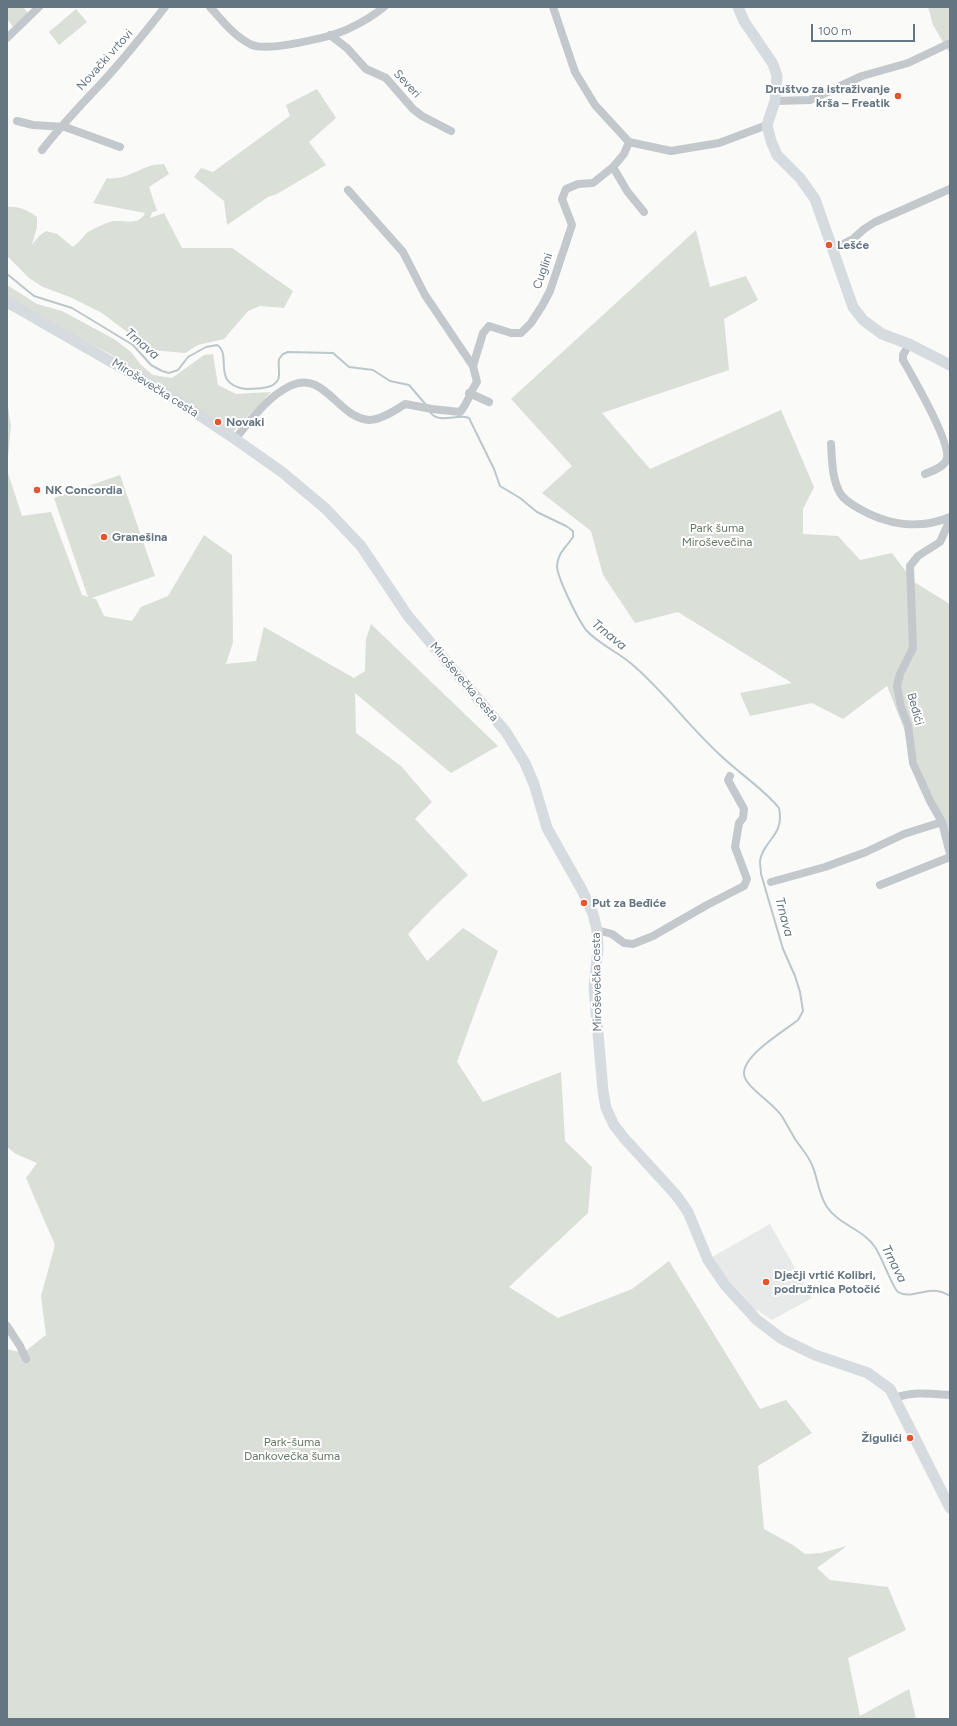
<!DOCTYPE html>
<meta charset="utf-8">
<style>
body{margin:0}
#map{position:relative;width:957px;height:1726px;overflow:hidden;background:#fafaf8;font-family:Figtree,sans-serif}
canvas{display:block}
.frame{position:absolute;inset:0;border:8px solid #657683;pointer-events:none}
.scale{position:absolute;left:811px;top:24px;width:104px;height:18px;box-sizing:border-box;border:2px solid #657683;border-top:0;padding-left:5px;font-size:12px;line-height:14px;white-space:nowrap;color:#657683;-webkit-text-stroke:3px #fff;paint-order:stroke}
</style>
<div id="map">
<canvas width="957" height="1726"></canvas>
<div class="frame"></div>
<div class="scale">100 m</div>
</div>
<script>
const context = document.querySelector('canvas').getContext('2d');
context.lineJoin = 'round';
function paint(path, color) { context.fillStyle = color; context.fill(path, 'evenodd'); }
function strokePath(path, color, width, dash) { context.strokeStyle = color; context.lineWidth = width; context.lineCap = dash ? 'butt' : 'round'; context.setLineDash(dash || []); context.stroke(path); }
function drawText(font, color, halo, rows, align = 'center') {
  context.font = font + ' Figtree,sans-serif'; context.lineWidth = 4; context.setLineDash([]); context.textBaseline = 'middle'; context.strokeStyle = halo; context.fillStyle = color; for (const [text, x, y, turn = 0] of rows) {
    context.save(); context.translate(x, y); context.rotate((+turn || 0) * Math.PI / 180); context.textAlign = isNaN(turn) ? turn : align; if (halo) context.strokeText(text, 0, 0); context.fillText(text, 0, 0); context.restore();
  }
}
paint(new Path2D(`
 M 770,1224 L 812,1298 L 772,1320 L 757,1310 L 755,1311 L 717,1267 L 712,1257 Z`), '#e8e9e9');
paint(new Path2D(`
 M 7,7 L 23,7 L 28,13 L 13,27 L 7,19 Z
 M 928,7 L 950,7 L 950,54 L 933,25 Z
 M 76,9 L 87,22 L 59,45 L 49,32 Z
 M 317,89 L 336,118 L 309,142 L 326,165 L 277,194 L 268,197 L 227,225 L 224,201 L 194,177 L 201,168 L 213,172 L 290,116 L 286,105 Z
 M 164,164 L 169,174 L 149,187 L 157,211 L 152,212 L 150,218 L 164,213 L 182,248 L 232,248 L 293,291 L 284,308 L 260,306 L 248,311 L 224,339 L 198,345 L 185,353 L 151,350 L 102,313 L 70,297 L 43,287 L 29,278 L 7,256 L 7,207 C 19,206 27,210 37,217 L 37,227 L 32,245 L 39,236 L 46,231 L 57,234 L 73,247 C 79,243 85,234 88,232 C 95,228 107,222 115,221 C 126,220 139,226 145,213 L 93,203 L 107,178 C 122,181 137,170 150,166 C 154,164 159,165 164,164 Z
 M 696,230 L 710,287 L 746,276 L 758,300 L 724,319 L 729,370 L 602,413 L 650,469 L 781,410 L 814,487 L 803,509 L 803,534 L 838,536 L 860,560 L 892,553 L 914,582 L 945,601 L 950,605 L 950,844 L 887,686 L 843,719 L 812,703 L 750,716 L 740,693 L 792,683 L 678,612 L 635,623 L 603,575 L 591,531 L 542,493 L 572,466 L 511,399 Z
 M 7,285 L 37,304 L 62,311 L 114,339 L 131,352 L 141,365 L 153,375 L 172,378 L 204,355 L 213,354 L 218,385 L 236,394 L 271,392 L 231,434 L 112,355 L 17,305 L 7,298 Z
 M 7,401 L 11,426 L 7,467 Z
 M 7,470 L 22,516 L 51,512 L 82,595 L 88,597 L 54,498 L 120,475 L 155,576 L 92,598 L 96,599 L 104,616 L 132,621 L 141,607 L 168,596 L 204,535 L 232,555 L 233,642 L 226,664 L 256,661 L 264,627 L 354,678 L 365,671 L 366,639 L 371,624 L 498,746 L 451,773 L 355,693 L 356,733 L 401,766 L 432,802 L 415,819 L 468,875 L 435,906 L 408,934 L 427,961 L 463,928 L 498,951 L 477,1006 L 457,1062 L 483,1102 L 561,1072 L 565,1141 L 592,1167 L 588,1213 L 509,1287 L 558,1318 L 632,1289 L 669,1261 L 760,1409 L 786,1400 L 812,1433 L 758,1466 L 764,1529 L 793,1545 L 805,1554 L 821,1553 L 847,1546 L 817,1568 L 830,1580 L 888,1587 L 906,1630 L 848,1658 L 860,1716 L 909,1689 L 916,1719 L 7,1719 L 7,1349 L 23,1353 L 46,1335 L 41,1296 L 55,1245 L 26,1178 L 37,1163 L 16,1154 L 7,1147 Z`), '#dadfd7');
strokePath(new Path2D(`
 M 7,274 L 34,296 L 72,308 L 133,345 L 151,365 L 162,371 L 169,373 L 178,370 L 188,357 L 206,347 L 217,345 C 233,355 210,384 246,389 C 254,389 263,389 271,386 C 284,380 277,370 279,359 L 283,354 L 288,352 L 333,353 L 349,367 L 373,370 L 390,381 L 409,385 L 427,406
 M 430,412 C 439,425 458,413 469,418 L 494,469 L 500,486 L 520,498 L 537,512 L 566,526 L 573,531 L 573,537 C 567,546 557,554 557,566 C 557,577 579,622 587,631 C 600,645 620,653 634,666 C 665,693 688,725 718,753 C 736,771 764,789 779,808 C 785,836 763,840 760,861 C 760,866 761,870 761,874 L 783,949 L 795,976 L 800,992 L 803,1011 L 798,1020 C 784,1031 743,1055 744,1074 C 745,1088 775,1103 783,1118 C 787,1125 791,1132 795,1139 C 801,1148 808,1155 812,1165 C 818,1178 818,1194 827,1207 C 839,1225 863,1229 875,1247 C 881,1255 893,1289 898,1292 C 913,1301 930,1282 950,1296`), '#bbc7cb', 2);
strokePath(new Path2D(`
 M 210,7 C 222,20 234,36 250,44 C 265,53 331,37 348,29 C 361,23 373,16 384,7
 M 553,7 L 575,72 L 595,105 L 629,142 L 671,151 L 719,143 L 767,125
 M 330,35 L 347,48 L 366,69 L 386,78 L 413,109 L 422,116 L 451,131
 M 7,38 L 39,7
 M 775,101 L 810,100 L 862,76 L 908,63 L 948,44
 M 17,121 L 33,125 L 65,127 L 120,147
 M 42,150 C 59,128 77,109 96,89 C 121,63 143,35 165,7
 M 613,167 L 627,191 L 644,212
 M 833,249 L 853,239 L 864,229 L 875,222 L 950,189
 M 909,344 L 903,355 L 903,360 C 912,376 954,447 946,461 C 942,468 932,471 925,474
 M 473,366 L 483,333 L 489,326 L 511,333 L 521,333 L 531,323 L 542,306 L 550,291 L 572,225 L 562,199 L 566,189 L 578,184 L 593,183 L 613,167 L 624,154 L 629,142
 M 469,393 L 489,402
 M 235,439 C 251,420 267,397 290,386 C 324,369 338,418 369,420 C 381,420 396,410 405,404 L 432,409 L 460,412 C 468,403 470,392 477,382 L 473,366 L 425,295 L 403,252 L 348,190
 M 831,444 C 832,460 832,479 840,493 C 844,500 851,504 858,508 C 887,525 919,530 950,517
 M 950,520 L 940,542 L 918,556 L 910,566 L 913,648 L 900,674 L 897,686 L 901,707 L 908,725 L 913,763 L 930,801 L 942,822 L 950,854
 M 771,882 L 825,867 L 866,852 L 904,834 L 942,822
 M 880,885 L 950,857
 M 597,930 L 612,934 L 624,943 L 633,944 L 653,936 L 707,905 L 744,886 L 747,879 L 735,847 L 739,823 L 743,818 L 744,809 L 728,780 L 730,776
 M 7,1326 L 20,1346 L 26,1359
 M 896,1398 C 912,1391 932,1394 950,1395`), '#c3c8cc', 8);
strokePath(new Path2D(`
 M 738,7 L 744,21 L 773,64 L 777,76 L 775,101 L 767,125 L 771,141 L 777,155 L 800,178 L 815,199 L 853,307 L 863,320 L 882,334 L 909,344 L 950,365
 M 7,302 L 169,395 L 235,439 L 282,472 L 326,509 L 361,546 L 408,616 L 506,732 L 525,763 L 534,784 L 547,828 L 582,890 L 593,914 L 597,930 L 598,949 L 594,987 L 603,1091 L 606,1108 L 614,1125 L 624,1138 L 676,1195 L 688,1212 L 708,1260 L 725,1285 L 757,1320 L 782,1339 L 815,1355 L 868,1373 L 890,1389 L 950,1508`), '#d6dbdf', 11);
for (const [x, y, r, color] of [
 [898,96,4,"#e4572e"],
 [829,245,4,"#e4572e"],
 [218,422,4,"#e4572e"],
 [37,490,4,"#e4572e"],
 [104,537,4,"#e4572e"],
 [584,903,4,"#e4572e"],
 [766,1282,4,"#e4572e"],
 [910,1438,4,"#e4572e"]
]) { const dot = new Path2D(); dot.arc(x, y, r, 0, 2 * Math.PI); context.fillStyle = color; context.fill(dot); strokePath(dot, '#fff', 1.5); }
drawText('12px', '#657683', '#fff', [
 ["Novački vrtovi",105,60,-48],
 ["Severi",407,84,47],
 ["Cuglini",543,271,-71],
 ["Miroševečka cesta",155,388,32],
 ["Miroševečka cesta",464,682,50],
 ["Beđići",915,709,75],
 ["Miroševečka cesta",597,982,-91]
]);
drawText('bold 12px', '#657683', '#fff', [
 ["Društvo za istraživanje",890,89,"right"],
 ["krša – Freatik",890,103,"right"],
 ["Lešće",837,245],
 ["Novaki",226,422],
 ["NK Concordia",45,490],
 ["Granešina",112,537],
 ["Put za Beđiće",592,903],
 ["Dječji vrtić Kolibri,",774,1275],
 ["podružnica Potočić",774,1289],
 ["Žigulići",902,1438,"right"]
], 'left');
drawText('12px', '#687a64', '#fff', [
 ["Park šuma",717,528],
 ["Miroševečina",717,542],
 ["Park-šuma",292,1442],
 ["Dankovečka šuma",292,1456]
]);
drawText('italic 13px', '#60757c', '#fff', [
 ["Trnava",142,344,40],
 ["Trnava",609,635,39],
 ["Trnava",784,917,75],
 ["Trnava",894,1264,63]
]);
</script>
